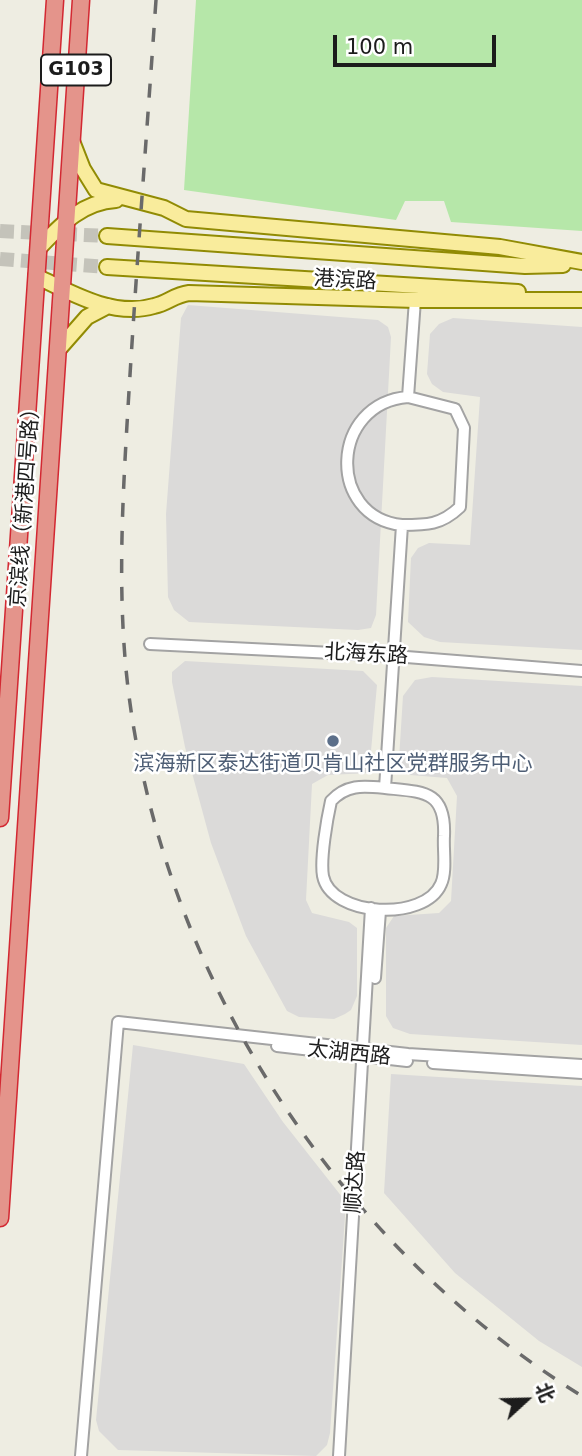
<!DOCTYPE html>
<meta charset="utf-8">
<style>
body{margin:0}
#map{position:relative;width:582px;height:1456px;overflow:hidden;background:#eeede2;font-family:"DejaVu Sans","Noto Sans SC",sans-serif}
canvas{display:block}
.north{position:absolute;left:491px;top:1365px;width:70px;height:70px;-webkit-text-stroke:5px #fff;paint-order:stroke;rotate:68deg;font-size:19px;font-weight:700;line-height:28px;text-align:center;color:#1c1c1c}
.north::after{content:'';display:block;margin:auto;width:24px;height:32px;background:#1c1c1c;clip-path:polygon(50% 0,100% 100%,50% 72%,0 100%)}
.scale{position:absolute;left:333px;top:35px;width:163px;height:32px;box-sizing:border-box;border:4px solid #1c1c1c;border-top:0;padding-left:9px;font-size:21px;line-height:24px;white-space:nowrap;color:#1c1c1c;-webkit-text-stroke:5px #fff;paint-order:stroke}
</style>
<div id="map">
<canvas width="582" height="1456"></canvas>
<div class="north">北</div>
<div class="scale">100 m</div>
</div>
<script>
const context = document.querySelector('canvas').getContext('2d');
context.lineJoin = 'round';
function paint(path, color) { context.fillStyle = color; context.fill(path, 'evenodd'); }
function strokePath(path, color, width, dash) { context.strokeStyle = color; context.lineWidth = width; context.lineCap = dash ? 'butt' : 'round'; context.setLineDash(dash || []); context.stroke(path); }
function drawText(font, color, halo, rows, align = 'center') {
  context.font = font + ' "DejaVu Sans","Noto Sans SC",sans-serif'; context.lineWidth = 5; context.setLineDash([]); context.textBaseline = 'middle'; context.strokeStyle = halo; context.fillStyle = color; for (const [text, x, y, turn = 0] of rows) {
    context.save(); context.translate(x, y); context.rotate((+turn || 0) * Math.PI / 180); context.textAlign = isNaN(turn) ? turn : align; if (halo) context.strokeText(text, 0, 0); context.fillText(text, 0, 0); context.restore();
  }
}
paint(new Path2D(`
 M 188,305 L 378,320 L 388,327 L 391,337 L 376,615 L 371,628 L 358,630 L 189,622 L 174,610 L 168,597 L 166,514 L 181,318 Z
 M 453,318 L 582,327 L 582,650 L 440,642 L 424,637 L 408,622 L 411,558 L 418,548 L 429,543 L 470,545 L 480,397 L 443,392 L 432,384 L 427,374 L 430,334 L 439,324 Z
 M 185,661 L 363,671 L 377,685 L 369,773 L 328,775 L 312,784 L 306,900 L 312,913 L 349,922 L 357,928 L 357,996 L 351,1010 L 345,1014 L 334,1019 L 299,1017 L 287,1011 L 246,936 L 211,843 L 185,747 L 172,682 L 172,672 Z
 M 432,677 L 582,686 L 582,1045 L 410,1034 L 393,1028 L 386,1016 L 386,928 L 394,916 L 439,913 L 451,901 L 457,796 L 447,778 L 410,775 L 399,759 L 403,696 L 415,680 Z
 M 133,1045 L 244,1064 L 283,1122 L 346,1202 L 330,1433 L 327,1445 L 316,1456 L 118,1450 L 99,1431 L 96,1420 Z
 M 391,1074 L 582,1086 L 582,1367 L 539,1341 L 455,1273 L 384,1193 Z`), '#dbdad9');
paint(new Path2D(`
 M 196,0 L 582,0 L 582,231 L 451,222 L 444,201 L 405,201 L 396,220 L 184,190 Z`), '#b6e7a9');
strokePath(new Path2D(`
 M 0,231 L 107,236
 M 0,259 L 107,267`), '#c4c3ba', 14, [14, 7]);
const minor = new Path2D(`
 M 402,525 C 326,517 330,403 408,397
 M 150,644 L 394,656 L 582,671
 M 385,788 C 363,786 347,784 331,801 C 327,819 320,859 323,876 C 331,917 425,922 441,884 C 447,872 443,850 444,836 C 446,790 423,792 385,788 L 402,525 C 427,525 441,525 460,507 L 464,428 L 455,409 L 408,397 L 415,300
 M 375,978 L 380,911
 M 277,1046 L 407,1061
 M 433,1063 L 582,1073
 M 81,1456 L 118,1022 L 408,1054 L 582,1065
 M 339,1456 L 371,908`);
const major = new Path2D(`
 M 72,141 L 83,169 L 96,190 L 164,208 L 186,219 L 500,247 L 582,262
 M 107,236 L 525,266 L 563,265
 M 38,249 C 60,226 81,202 116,200
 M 107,267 L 518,292
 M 36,276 C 71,293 114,318 154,306 C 168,303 174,295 189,293 L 415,300 L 582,300
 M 58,350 L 87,317 L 108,306`);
const highway = new Path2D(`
 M 0,818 L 55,0
 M 0,1218 L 81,0`);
strokePath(minor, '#a3a3a3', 14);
strokePath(major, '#918b04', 18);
strokePath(highway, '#d32832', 19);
strokePath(minor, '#fff', 10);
strokePath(major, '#f9ec9c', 14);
strokePath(highway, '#e4948b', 16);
strokePath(new Path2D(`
 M 156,0 C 147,130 137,260 129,391 C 123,492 116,595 129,696 C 166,980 337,1245 582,1396`), '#6a6a6a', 3.5, [14, 14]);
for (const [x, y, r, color] of [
 [333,741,7,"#5c6f8a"]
]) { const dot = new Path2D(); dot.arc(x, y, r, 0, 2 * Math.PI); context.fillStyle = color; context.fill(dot); strokePath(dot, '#fff', 2.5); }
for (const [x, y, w] of [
 [76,70,70]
]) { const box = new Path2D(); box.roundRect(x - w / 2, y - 15.5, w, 31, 5); context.fillStyle = '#fff'; context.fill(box); strokePath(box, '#1c1c1c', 2); }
drawText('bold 19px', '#1c1c1c', null, [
 ["G103",76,70]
]);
drawText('21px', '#1c1c1c', '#fff', [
 ["港滨路",345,281,3],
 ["京滨线（新港四号路）",26,503,-86],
 ["北海东路",366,655,3],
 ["太湖西路",349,1054,6],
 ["顺达路",356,1182,-86]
]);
drawText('21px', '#4e5e75', '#fff', [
 ["滨海新区泰达街道贝肯山社区党群服务中心",333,765]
]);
</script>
